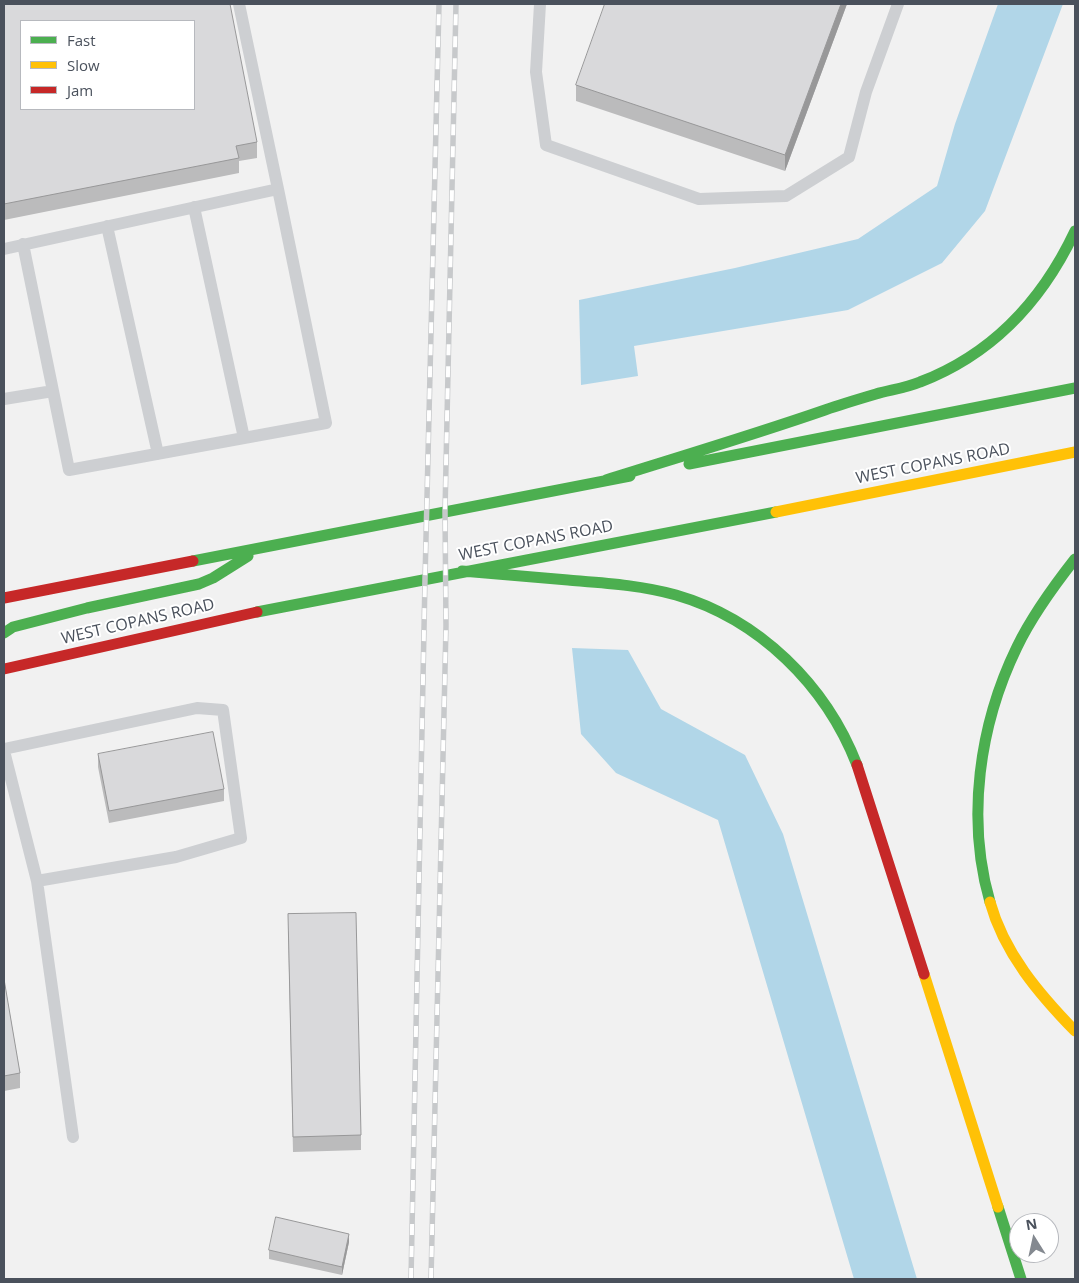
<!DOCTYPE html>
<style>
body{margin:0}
#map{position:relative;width:1079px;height:1283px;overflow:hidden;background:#f1f1f1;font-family:"Open Sans",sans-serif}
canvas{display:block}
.frame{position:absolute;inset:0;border:5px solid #4a515c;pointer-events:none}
.legend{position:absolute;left:20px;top:20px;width:175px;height:90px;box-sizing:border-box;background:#fff;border:1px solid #b7b9be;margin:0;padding:6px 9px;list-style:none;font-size:15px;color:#4a515c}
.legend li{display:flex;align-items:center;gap:10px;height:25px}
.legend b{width:25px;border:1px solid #b7b9be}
.north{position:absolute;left:1009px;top:1213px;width:50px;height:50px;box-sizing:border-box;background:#fff;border:1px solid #b7b9be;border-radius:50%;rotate:350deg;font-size:14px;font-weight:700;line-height:20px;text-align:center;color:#4a515c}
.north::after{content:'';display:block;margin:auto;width:18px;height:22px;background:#848990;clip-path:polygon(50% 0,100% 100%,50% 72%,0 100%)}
</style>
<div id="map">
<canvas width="1079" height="1283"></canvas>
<div class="frame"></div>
<ul class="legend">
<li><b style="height:6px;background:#4caf50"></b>Fast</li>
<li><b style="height:6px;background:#ffc107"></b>Slow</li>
<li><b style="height:6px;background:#c62828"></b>Jam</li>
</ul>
<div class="north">N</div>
</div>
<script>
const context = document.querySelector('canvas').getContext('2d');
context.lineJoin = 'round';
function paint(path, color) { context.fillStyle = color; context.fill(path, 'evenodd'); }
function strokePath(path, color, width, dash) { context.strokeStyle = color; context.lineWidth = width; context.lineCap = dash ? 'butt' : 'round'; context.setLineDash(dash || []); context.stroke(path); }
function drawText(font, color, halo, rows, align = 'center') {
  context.font = font + ' "Open Sans",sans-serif'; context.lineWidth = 4; context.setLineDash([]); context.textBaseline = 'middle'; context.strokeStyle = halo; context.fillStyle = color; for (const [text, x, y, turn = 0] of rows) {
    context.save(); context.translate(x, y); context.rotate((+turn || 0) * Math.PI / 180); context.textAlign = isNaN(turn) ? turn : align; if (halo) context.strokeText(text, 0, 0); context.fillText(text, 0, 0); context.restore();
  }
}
paint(new Path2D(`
 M 998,4 L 1063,4 L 985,211 L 942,263 L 848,310 L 634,346 L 638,376 L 581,385 L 579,300 L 735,268 L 858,239 L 937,186 L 955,124 Z
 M 572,648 L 628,650 L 661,709 L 745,755 L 783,834 L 917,1279 L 854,1279 L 718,820 L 616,773 L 581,734 Z`), '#b1d6e8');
strokePath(new Path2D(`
 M 540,4 L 536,72 L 546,145 L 699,199 L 786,196 L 849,157 L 866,92 L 898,4
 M 194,207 L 244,438
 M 107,226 L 158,454
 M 23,244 L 53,391
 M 4,249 L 278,189 L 239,4
 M 4,399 L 53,391 L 69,470 L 326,423 L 278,189
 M 4,749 L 197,708 L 223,710 L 241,838 L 176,857 L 37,881
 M 4,751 L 37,881 L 73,1137`), '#cdcfd2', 12);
strokePath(new Path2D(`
 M 689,464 L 1075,388
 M 606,480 C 679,457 753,435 825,410 C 842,404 859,399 876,394 C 890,390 906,388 920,382 C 993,354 1042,301 1075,231
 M 193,561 L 630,476
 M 462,571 C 497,574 532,577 568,580 C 604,583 640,585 676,595 C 759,619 826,685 857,765
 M 257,612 L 776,512
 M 4,633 L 13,627 L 87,608 L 199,584 L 213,578 L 248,556
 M 990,902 C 966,819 979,725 1017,647 C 1032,616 1053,587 1075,559
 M 998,1207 L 1021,1279`), '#4caf50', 11);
strokePath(new Path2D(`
 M 776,512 L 1075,452
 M 990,902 C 1004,953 1039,994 1075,1031
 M 924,974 L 998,1207`), '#ffc107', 11);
strokePath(new Path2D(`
 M 4,598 L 193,561
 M 4,669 L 257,612
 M 857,765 L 924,974`), '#c62828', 11);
const rail = new Path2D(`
 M 411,1279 L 425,579 L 439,4
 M 431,1279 L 446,626 L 445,511 L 456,4`);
strokePath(rail, '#c7c9cb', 5.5);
strokePath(rail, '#fff', 4, [11]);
paint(new Path2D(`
 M 4,4 L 257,142 L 257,158 L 239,161 L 239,173 L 4,220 Z
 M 847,4 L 785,171 L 576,101 L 576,85 Z
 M 98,754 L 224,789 L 224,801 L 109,823 L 98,767 Z
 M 288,930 L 361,1135 L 361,1150 L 293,1152 Z
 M 4,979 L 20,1073 L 20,1088 L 4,1091 Z
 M 349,1242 L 342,1275 L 269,1259 L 269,1250 Z`), '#bbbbbc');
paint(new Path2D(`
 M 841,4 L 847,4 L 785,171 L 785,155 Z
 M 349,1234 L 349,1242 L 342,1275 L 342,1267 Z`), '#989899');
const building = new Path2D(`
 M 4,4 L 230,4 L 257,142 L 236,146 L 239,158 L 4,204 ZM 21,21 L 194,21 L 194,109 L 21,109 Z
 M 605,4 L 841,4 L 785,155 L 576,85 Z
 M 213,732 L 224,789 L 109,811 L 98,754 Z
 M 356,913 L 361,1135 L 293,1137 L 288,914 Z
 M 4,979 L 20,1073 L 4,1076 Z
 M 276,1217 L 349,1234 L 342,1267 L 269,1250 Z`);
paint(building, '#d9d9db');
strokePath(building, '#989899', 1);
drawText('16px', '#4a515c', '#fff', [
 ["WEST COPANS ROAD",933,464,-11],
 ["WEST COPANS ROAD",536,541,-11],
 ["WEST COPANS ROAD",138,622,-13]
]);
</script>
